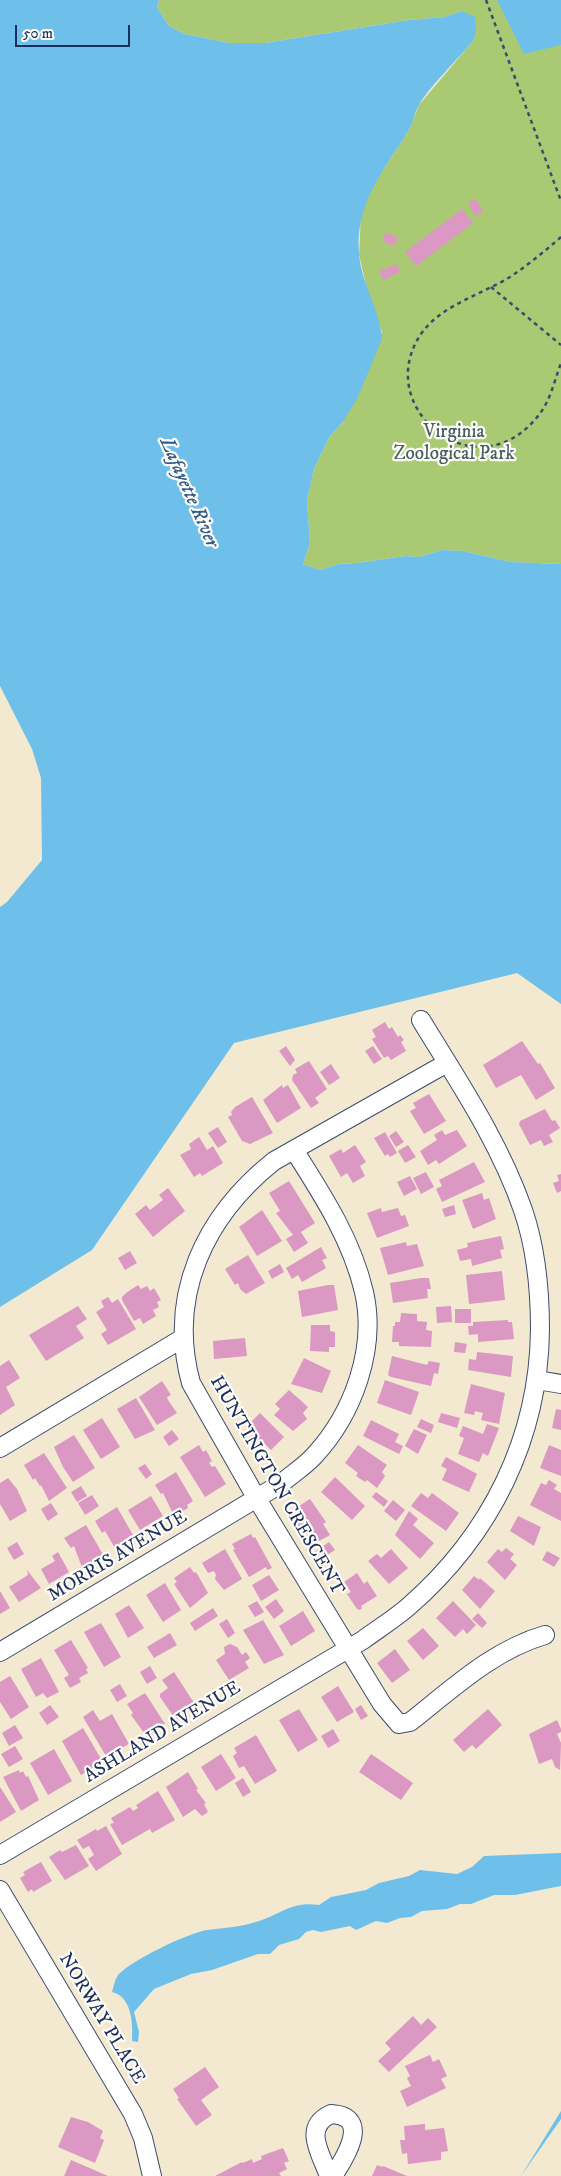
<!DOCTYPE html>
<style>
body{margin:0}
#map{position:relative;width:561px;height:2176px;overflow:hidden;background:#f2e9d0;font-family:"IM FELL DW Pica",serif}
canvas{display:block}
.scale{position:absolute;left:15px;top:25px;width:115px;height:22px;box-sizing:border-box;border:2px solid #1b2f5e;border-top:0;padding-left:6px;font-size:15px;line-height:18px;white-space:nowrap;color:#1b2f5e;-webkit-text-stroke:4px #fdfcf7;paint-order:stroke}
</style>
<div id="map">
<canvas width="561" height="2176"></canvas>
<div class="scale">50 m</div>
</div>
<script>
const context = document.querySelector('canvas').getContext('2d');
context.lineJoin = 'round';
function paint(path, color) { context.fillStyle = color; context.fill(path, 'evenodd'); }
function strokePath(path, color, width, dash) { context.strokeStyle = color; context.lineWidth = width; context.lineCap = dash ? 'butt' : 'round'; context.setLineDash(dash || []); context.stroke(path); }
function drawText(font, color, halo, rows, align = 'center') {
  context.font = font + ' "IM FELL DW Pica",serif'; context.lineWidth = 4.5; context.setLineDash([]); context.textBaseline = 'middle'; context.strokeStyle = halo; context.fillStyle = color; for (const [text, x, y, turn = 0] of rows) {
    context.save(); context.translate(x, y); context.rotate((+turn || 0) * Math.PI / 180); context.textAlign = isNaN(turn) ? turn : align; if (halo) context.strokeText(text, 0, 0); context.fillText(text, 0, 0); context.restore();
  }
}
paint(new Path2D(`
 M 159,0 L 561,0 L 561,564 L 511,562 L 463,551 L 442,550 L 418,557 L 405,556 L 357,563 L 339,564 L 320,570 L 303,564 L 310,543 L 307,501 L 314,469 L 330,436 L 342,423 L 382,332 L 369,297 L 359,255 L 361,214 L 374,184 L 409,130 L 419,105 L 473,41 L 462,11 L 444,17 L 409,20 L 265,43 L 229,43 L 185,34 L 169,26 L 157,7 Z`), '#a9ca72');
paint(new Path2D(`
 M 0,0 L 159,0 L 157,7 L 169,26 L 185,34 L 229,43 L 265,43 L 409,20 L 444,17 L 462,11 L 475,17 L 476,31 L 473,41 C 458,59 430,86 419,105 C 414,113 413,125 407,133 C 382,173 355,204 359,254 C 361,282 381,313 382,339 L 357,399 L 342,423 L 330,436 L 314,469 L 307,501 L 310,543 L 303,564 L 320,570 L 339,564 L 357,563 L 405,556 L 418,557 L 442,550 L 463,551 L 511,562 L 561,564 L 561,1004 L 517,973 L 234,1043 L 92,1250 L 0,1307 L 0,907 L 7,902 L 42,860 L 41,778 L 32,749 L 0,686 Z
 M 497,0 L 561,0 L 561,45 L 524,54 Z
 M 561,1853 L 561,1886 L 515,1895 L 494,1895 L 471,1904 L 460,1904 L 447,1909 L 422,1911 L 411,1917 L 400,1918 L 387,1923 L 376,1921 L 356,1930 L 350,1926 L 321,1932 L 313,1930 L 306,1932 L 299,1939 L 279,1945 L 270,1954 L 258,1954 L 212,1970 L 191,1974 L 154,1989 L 134,2012 L 139,2032 L 138,2042 L 132,2041 C 133,2023 132,1997 112,1992 C 114,1986 115,1978 119,1974 C 132,1960 188,1933 207,1930 C 225,1928 241,1927 259,1921 C 283,1913 292,1901 319,1905 L 331,1897 L 366,1890 L 379,1883 L 409,1876 L 420,1870 L 457,1874 L 472,1867 L 484,1856 Z
 M 561,2111 L 561,2119 L 521,2176 Z`), '#6ec0ea');
paint(new Path2D(`
 M 476,199 L 483,212 L 475,216 L 468,203 Z
 M 462,209 L 473,223 L 416,266 L 405,252 Z
 M 385,233 L 398,237 L 395,246 L 382,241 Z
 M 397,264 L 400,272 L 383,280 L 379,271 Z
 M 385,1022 L 389,1029 L 392,1027 L 398,1037 L 400,1035 L 404,1040 L 401,1042 L 406,1051 L 391,1060 L 388,1056 L 384,1058 L 372,1039 L 376,1037 L 372,1030 Z
 M 522,1041 L 538,1064 L 540,1063 L 555,1088 L 536,1100 L 521,1075 L 496,1088 L 483,1065 Z
 M 286,1046 L 295,1060 L 290,1066 L 279,1051 Z
 M 373,1046 L 382,1059 L 374,1064 L 365,1051 Z
 M 309,1061 L 327,1089 L 315,1098 L 319,1103 L 311,1108 L 292,1080 L 293,1075 L 297,1073 L 295,1069 Z
 M 331,1064 L 340,1078 L 329,1085 L 320,1072 Z
 M 282,1085 L 283,1088 L 288,1085 L 301,1108 L 277,1123 L 263,1100 Z
 M 429,1094 L 446,1121 L 424,1134 L 410,1111 L 416,1108 L 413,1103 Z
 M 252,1097 L 273,1133 L 250,1144 L 242,1141 L 228,1117 L 232,1115 L 231,1112 L 235,1107 Z
 M 545,1109 L 552,1121 L 555,1120 L 560,1128 L 549,1135 L 553,1142 L 544,1146 L 541,1140 L 530,1145 L 519,1124 L 520,1121 Z
 M 218,1127 L 227,1142 L 218,1148 L 208,1133 Z
 M 442,1130 L 445,1135 L 457,1130 L 467,1146 L 439,1164 L 436,1160 L 428,1165 L 420,1151 L 437,1140 L 434,1135 Z
 M 396,1131 L 404,1142 L 396,1147 L 389,1136 Z
 M 385,1132 L 397,1153 L 390,1157 L 388,1154 L 385,1156 L 374,1138 Z
 M 199,1137 L 207,1150 L 213,1146 L 223,1163 L 202,1176 L 200,1173 L 194,1177 L 180,1155 L 191,1149 L 189,1144 Z
 M 355,1145 L 366,1162 L 360,1166 L 365,1176 L 353,1183 L 347,1173 L 341,1177 L 329,1156 L 341,1149 L 343,1153 Z
 M 408,1145 L 416,1157 L 405,1163 L 398,1151 Z
 M 474,1162 L 485,1182 L 442,1202 L 436,1189 L 442,1186 L 439,1180 Z
 M 426,1172 L 434,1187 L 421,1194 L 413,1178 Z
 M 561,1174 L 561,1191 L 557,1193 L 553,1183 L 559,1181 L 557,1175 Z
 M 410,1176 L 417,1189 L 404,1196 L 397,1182 Z
 M 289,1181 L 315,1223 L 301,1232 L 308,1243 L 294,1252 L 286,1239 L 293,1235 L 276,1213 L 280,1211 L 269,1193 Z
 M 168,1188 L 185,1211 L 153,1237 L 135,1214 L 146,1205 L 150,1210 L 163,1200 L 159,1195 Z
 M 482,1193 L 484,1200 L 489,1198 L 496,1219 L 473,1229 L 462,1200 Z
 M 454,1205 L 456,1214 L 445,1217 L 442,1209 Z
 M 381,1208 L 382,1212 L 398,1208 L 401,1216 L 405,1215 L 409,1226 L 377,1238 L 367,1213 Z
 M 262,1210 L 282,1241 L 257,1256 L 239,1227 Z
 M 501,1236 L 504,1249 L 500,1250 L 502,1258 L 472,1266 L 471,1259 L 460,1261 L 457,1250 L 468,1247 L 467,1243 Z
 M 406,1242 L 407,1246 L 417,1244 L 424,1266 L 388,1275 L 380,1248 Z
 M 321,1247 L 327,1258 L 322,1260 L 326,1268 L 302,1282 L 298,1275 L 292,1279 L 286,1268 Z
 M 130,1251 L 137,1263 L 125,1270 L 118,1258 Z
 M 248,1255 L 265,1283 L 246,1294 L 240,1289 L 238,1283 L 235,1285 L 225,1269 Z
 M 280,1264 L 284,1272 L 272,1279 L 268,1271 Z
 M 502,1271 L 505,1300 L 469,1304 L 466,1275 Z
 M 421,1278 L 429,1278 L 431,1289 L 427,1289 L 428,1298 L 393,1303 L 390,1283 Z
 M 138,1285 L 141,1289 L 147,1286 L 150,1291 L 154,1288 L 161,1300 L 157,1302 L 159,1307 L 153,1310 L 156,1316 L 143,1324 L 140,1318 L 134,1321 L 122,1300 L 122,1297 L 126,1293 Z
 M 328,1285 L 334,1285 L 338,1310 L 302,1317 L 298,1291 Z
 M 108,1297 L 112,1303 L 118,1299 L 136,1329 L 108,1345 L 101,1334 L 107,1330 L 96,1312 L 104,1307 L 101,1301 Z
 M 78,1306 L 87,1319 L 76,1326 L 84,1338 L 46,1361 L 29,1335 Z
 M 451,1306 L 452,1322 L 437,1323 L 436,1307 Z
 M 455,1309 L 471,1309 L 471,1323 L 455,1323 Z
 M 401,1313 L 417,1314 L 417,1321 L 427,1322 L 426,1330 L 432,1331 L 431,1347 L 399,1346 L 399,1342 L 392,1342 L 393,1326 L 395,1326 L 395,1322 L 400,1322 Z
 M 508,1320 L 508,1322 L 512,1322 L 514,1339 L 478,1342 L 478,1334 L 469,1335 L 468,1326 L 473,1326 L 473,1322 Z
 M 311,1325 L 330,1325 L 330,1331 L 335,1332 L 335,1347 L 329,1347 L 329,1352 L 310,1351 Z
 M 245,1338 L 247,1356 L 214,1359 L 213,1341 Z
 M 455,1342 L 467,1344 L 465,1353 L 454,1352 Z
 M 477,1352 L 513,1356 L 511,1377 L 468,1370 L 469,1359 L 476,1360 Z
 M 392,1356 L 427,1365 L 429,1361 L 440,1363 L 438,1374 L 434,1373 L 431,1386 L 391,1377 L 388,1375 Z
 M 304,1358 L 331,1371 L 322,1393 L 291,1384 Z
 M 9,1360 L 20,1378 L 6,1387 L 15,1405 L 0,1415 L 0,1366 Z
 M 385,1380 L 419,1392 L 411,1415 L 377,1403 Z
 M 162,1381 L 171,1395 L 167,1397 L 168,1400 L 177,1413 L 157,1425 L 139,1397 Z
 M 471,1384 L 505,1393 L 499,1424 L 481,1420 L 483,1413 L 475,1411 L 474,1415 L 464,1413 Z
 M 289,1390 L 308,1407 L 303,1413 L 307,1419 L 293,1431 L 274,1415 L 280,1409 L 275,1404 Z
 M 136,1398 L 155,1430 L 135,1439 L 117,1409 Z
 M 556,1409 L 561,1410 L 561,1430 L 552,1428 Z
 M 260,1413 L 284,1437 L 271,1450 L 266,1445 L 264,1447 L 252,1436 L 255,1433 L 247,1426 Z
 M 441,1413 L 460,1418 L 457,1428 L 438,1422 Z
 M 102,1418 L 120,1447 L 101,1459 L 83,1430 Z
 M 421,1419 L 434,1425 L 431,1433 L 417,1427 Z
 M 371,1420 L 399,1434 L 395,1442 L 403,1446 L 399,1454 L 363,1436 Z
 M 487,1424 L 499,1428 L 488,1456 L 483,1453 L 479,1462 L 458,1454 L 464,1438 L 459,1436 L 463,1426 L 483,1434 Z
 M 414,1429 L 427,1435 L 418,1454 L 405,1446 Z
 M 172,1430 L 179,1439 L 169,1446 L 163,1437 Z
 M 74,1435 L 95,1468 L 73,1482 L 63,1467 L 54,1447 Z
 M 199,1445 L 203,1452 L 206,1450 L 212,1461 L 209,1463 L 212,1467 L 215,1466 L 226,1484 L 205,1497 L 180,1457 Z
 M 358,1445 L 387,1465 L 382,1472 L 385,1476 L 377,1488 L 367,1480 L 365,1482 L 356,1476 L 358,1473 L 345,1463 Z
 M 549,1445 L 561,1450 L 561,1476 L 540,1468 Z
 M 44,1453 L 67,1488 L 49,1501 L 41,1485 L 40,1486 L 35,1478 L 33,1480 L 24,1465 Z
 M 446,1457 L 477,1474 L 469,1492 L 442,1480 L 447,1469 L 441,1466 Z
 M 145,1464 L 152,1474 L 146,1479 L 138,1468 Z
 M 176,1472 L 193,1501 L 187,1505 L 188,1508 L 174,1516 L 163,1493 L 161,1494 L 155,1485 Z
 M 335,1477 L 365,1506 L 352,1520 L 321,1492 Z
 M 8,1478 L 17,1489 L 27,1511 L 10,1521 L 0,1504 L 0,1483 Z
 M 549,1480 L 557,1485 L 554,1489 L 561,1493 L 561,1521 L 530,1505 L 541,1483 L 546,1485 Z
 M 81,1486 L 87,1496 L 77,1502 L 71,1492 Z
 M 376,1492 L 388,1501 L 384,1507 L 372,1497 Z
 M 421,1493 L 428,1498 L 432,1493 L 459,1513 L 446,1531 L 411,1506 Z
 M 92,1495 L 99,1506 L 85,1515 L 78,1503 Z
 M 151,1496 L 163,1516 L 140,1530 L 128,1510 Z
 M 310,1499 L 326,1522 L 323,1524 L 330,1535 L 319,1541 L 317,1537 L 313,1539 L 309,1533 L 301,1538 L 288,1513 Z
 M 393,1500 L 405,1510 L 396,1521 L 384,1511 Z
 M 51,1503 L 58,1514 L 48,1521 L 41,1509 Z
 M 117,1507 L 133,1535 L 126,1539 L 128,1543 L 116,1550 L 105,1531 L 102,1533 L 95,1521 Z
 M 409,1511 L 418,1519 L 413,1525 L 434,1543 L 420,1559 L 395,1535 Z
 M 518,1516 L 541,1527 L 534,1546 L 510,1531 Z
 M 86,1525 L 105,1558 L 83,1570 L 74,1546 L 71,1548 L 64,1538 Z
 M 251,1534 L 253,1538 L 255,1537 L 272,1568 L 267,1570 L 266,1567 L 249,1577 L 233,1550 L 235,1549 L 232,1544 Z
 M 17,1542 L 24,1554 L 14,1560 L 7,1548 Z
 M 329,1542 L 335,1550 L 318,1561 L 313,1553 Z
 M 506,1548 L 514,1554 L 510,1559 L 517,1565 L 505,1580 L 487,1562 L 498,1549 L 502,1552 Z
 M 225,1549 L 242,1579 L 224,1590 L 215,1579 L 216,1575 L 214,1571 L 208,1573 L 202,1563 Z
 M 391,1549 L 408,1568 L 389,1584 L 368,1561 L 377,1554 L 381,1558 Z
 M 547,1551 L 560,1558 L 554,1567 L 542,1560 Z
 M 58,1552 L 69,1572 L 49,1584 L 41,1569 L 55,1561 L 52,1556 Z
 M 190,1567 L 194,1573 L 196,1572 L 208,1593 L 190,1608 L 174,1584 L 177,1582 L 174,1578 Z
 M 27,1570 L 41,1588 L 19,1602 L 9,1587 L 28,1575 Z
 M 357,1573 L 364,1584 L 367,1581 L 377,1596 L 361,1606 L 362,1608 L 360,1610 L 357,1609 L 347,1594 L 351,1592 L 344,1582 Z
 M 269,1575 L 279,1590 L 261,1601 L 252,1585 Z
 M 474,1576 L 479,1580 L 480,1578 L 495,1591 L 480,1609 L 462,1590 Z
 M 165,1583 L 181,1610 L 163,1622 L 146,1595 Z
 M 0,1591 L 10,1608 L 0,1614 Z
 M 276,1599 L 284,1611 L 274,1619 L 265,1607 Z
 M 257,1601 L 264,1612 L 255,1617 L 248,1606 Z
 M 453,1601 L 476,1625 L 467,1634 L 463,1629 L 455,1637 L 436,1618 Z
 M 129,1605 L 144,1628 L 128,1638 L 115,1614 Z
 M 213,1608 L 218,1616 L 195,1631 L 190,1623 Z
 M 303,1611 L 315,1631 L 291,1646 L 279,1626 Z
 M 478,1613 L 487,1623 L 482,1628 L 472,1619 Z
 M 227,1619 L 235,1633 L 228,1638 L 219,1624 Z
 M 263,1620 L 284,1655 L 264,1664 L 243,1630 Z
 M 101,1623 L 121,1657 L 104,1667 L 84,1632 Z
 M 423,1628 L 439,1646 L 423,1660 L 407,1641 Z
 M 170,1633 L 177,1645 L 154,1658 L 147,1647 Z
 M 71,1640 L 88,1668 L 86,1669 L 88,1673 L 79,1678 L 81,1682 L 70,1688 L 64,1678 L 69,1675 L 54,1650 Z
 M 230,1644 L 237,1647 L 242,1655 L 246,1652 L 250,1658 L 245,1662 L 249,1668 L 229,1680 L 216,1660 L 225,1654 L 224,1647 Z
 M 395,1649 L 410,1670 L 392,1683 L 377,1663 Z
 M 41,1658 L 59,1692 L 47,1698 L 43,1693 L 36,1697 L 21,1669 Z
 M 150,1666 L 157,1678 L 147,1684 L 140,1672 Z
 M 174,1672 L 196,1706 L 176,1720 L 160,1697 L 160,1694 L 168,1688 L 162,1680 Z
 M 10,1676 L 29,1707 L 11,1719 L 0,1702 L 0,1682 Z
 M 120,1684 L 127,1696 L 117,1702 L 110,1690 Z
 M 338,1686 L 354,1712 L 337,1722 L 321,1697 Z
 M 145,1693 L 165,1724 L 147,1737 L 131,1715 L 133,1713 L 127,1704 Z
 M 50,1705 L 59,1717 L 47,1725 L 39,1713 Z
 M 361,1705 L 368,1716 L 361,1720 L 355,1709 Z
 M 299,1709 L 318,1740 L 298,1752 L 279,1720 Z
 M 488,1709 L 502,1725 L 476,1749 L 472,1745 L 464,1752 L 453,1740 Z
 M 93,1710 L 100,1721 L 112,1714 L 129,1744 L 106,1756 L 83,1717 Z
 M 557,1720 L 561,1729 L 561,1732 L 557,1734 L 561,1743 L 560,1770 L 555,1767 L 552,1759 L 539,1764 L 529,1734 Z
 M 15,1725 L 23,1738 L 9,1746 L 2,1733 Z
 M 83,1728 L 101,1759 L 92,1764 L 94,1767 L 81,1775 L 62,1741 Z
 M 333,1729 L 340,1741 L 328,1748 L 321,1736 Z
 M 256,1735 L 277,1771 L 255,1784 L 244,1766 L 239,1768 L 233,1756 L 237,1753 L 234,1748 Z
 M 15,1746 L 23,1759 L 9,1767 L 1,1754 Z
 M 54,1749 L 72,1781 L 48,1795 L 30,1763 Z
 M 221,1754 L 236,1778 L 216,1791 L 201,1767 Z
 M 371,1754 L 413,1783 L 401,1800 L 359,1772 Z
 M 19,1770 L 20,1773 L 23,1771 L 26,1777 L 28,1776 L 39,1800 L 21,1811 L 3,1777 Z
 M 188,1772 L 198,1789 L 196,1790 L 206,1803 L 204,1804 L 208,1812 L 202,1816 L 195,1809 L 183,1817 L 166,1787 Z
 M 243,1778 L 251,1792 L 243,1797 L 235,1783 Z
 M 0,1787 L 16,1812 L 0,1822 Z
 M 158,1791 L 175,1820 L 152,1833 L 150,1829 L 122,1845 L 110,1824 L 114,1823 L 111,1818 L 130,1807 L 133,1811 L 138,1808 L 136,1805 Z
 M 106,1826 L 122,1854 L 96,1871 L 88,1859 L 94,1855 L 89,1846 L 83,1849 L 77,1840 L 96,1829 L 97,1831 Z
 M 76,1845 L 89,1866 L 65,1880 L 49,1857 L 60,1850 L 62,1852 Z
 M 41,1862 L 52,1881 L 33,1892 L 32,1889 L 28,1892 L 20,1878 L 25,1875 L 23,1872 Z
 M 413,2016 L 421,2025 L 428,2018 L 437,2027 L 389,2072 L 378,2061 L 391,2049 L 385,2043 Z
 M 430,2055 L 433,2062 L 439,2059 L 447,2076 L 441,2079 L 446,2088 L 407,2107 L 400,2091 L 411,2086 L 407,2078 L 410,2076 L 405,2066 Z
 M 205,2067 L 219,2087 L 201,2100 L 212,2115 L 196,2126 L 177,2099 L 179,2098 L 173,2089 Z
 M 71,2117 L 88,2122 L 103,2131 L 100,2138 L 104,2140 L 95,2163 L 58,2147 Z
 M 425,2124 L 425,2130 L 444,2128 L 448,2151 L 441,2152 L 441,2160 L 408,2164 L 407,2153 L 402,2154 L 400,2140 L 405,2140 L 404,2126 Z
 M 283,2148 L 289,2161 L 284,2163 L 287,2169 L 279,2173 L 281,2176 L 215,2176 L 242,2162 L 243,2163 L 252,2159 L 253,2163 L 262,2159 L 261,2156 Z
 M 71,2160 L 108,2176 L 64,2176 Z
 M 377,2165 L 382,2167 L 383,2166 L 407,2176 L 372,2176 Z`), '#da98c3');
const minor = new Path2D(`
 M 447,1063 L 274,1161 C 205,1216 167,1295 191,1383 L 257,1499 L 382,1704 L 399,1724 L 410,1722 C 452,1689 493,1650 545,1635
 M 537,1380 L 561,1384
 M 0,1448 L 183,1338
 M 0,1652 L 282,1483 C 292,1474 305,1466 314,1456 C 353,1414 377,1349 364,1292 C 352,1240 322,1194 294,1150
 M 0,1855 L 363,1640 C 378,1629 394,1619 408,1607 C 491,1535 539,1438 540,1329 C 540,1288 536,1248 523,1210 C 499,1141 458,1081 421,1020
 M 0,1890 L 133,2114 L 143,2138 L 152,2176
 M 329,2176 C 321,2154 302,2127 331,2114 C 372,2116 345,2158 333,2176`);
strokePath(minor, '#3b4b6f', 20);
strokePath(new Path2D(`
 M 486,0 L 561,201
 M 561,237 C 545,251 528,265 510,277 C 481,295 441,305 421,334 C 370,409 480,497 541,412 C 551,398 555,379 561,363
 M 491,287 L 561,345`), '#3b4b6f', 2.5, [4, 4]);
strokePath(minor, '#fff', 18);
drawText('19px', '#465e64', '#fdfcf7', [
 ["Virginia",454,433],
 ["Zoological Park",454,455]
]);
drawText('19px', '#1b2f5e', '#fdfcf7', [
 ["HUNTINGTON CRESCENT",276,1486,60],
 ["MORRIS AVENUE",118,1557,-31],
 ["ASHLAND AVENUE",163,1733,-31],
 ["NORWAY PLACE",101,2019,59]
]);
drawText('italic 20px', '#345a88', '#fdfcf7', [
 ["Lafayette River",188,493,66]
]);
</script>
